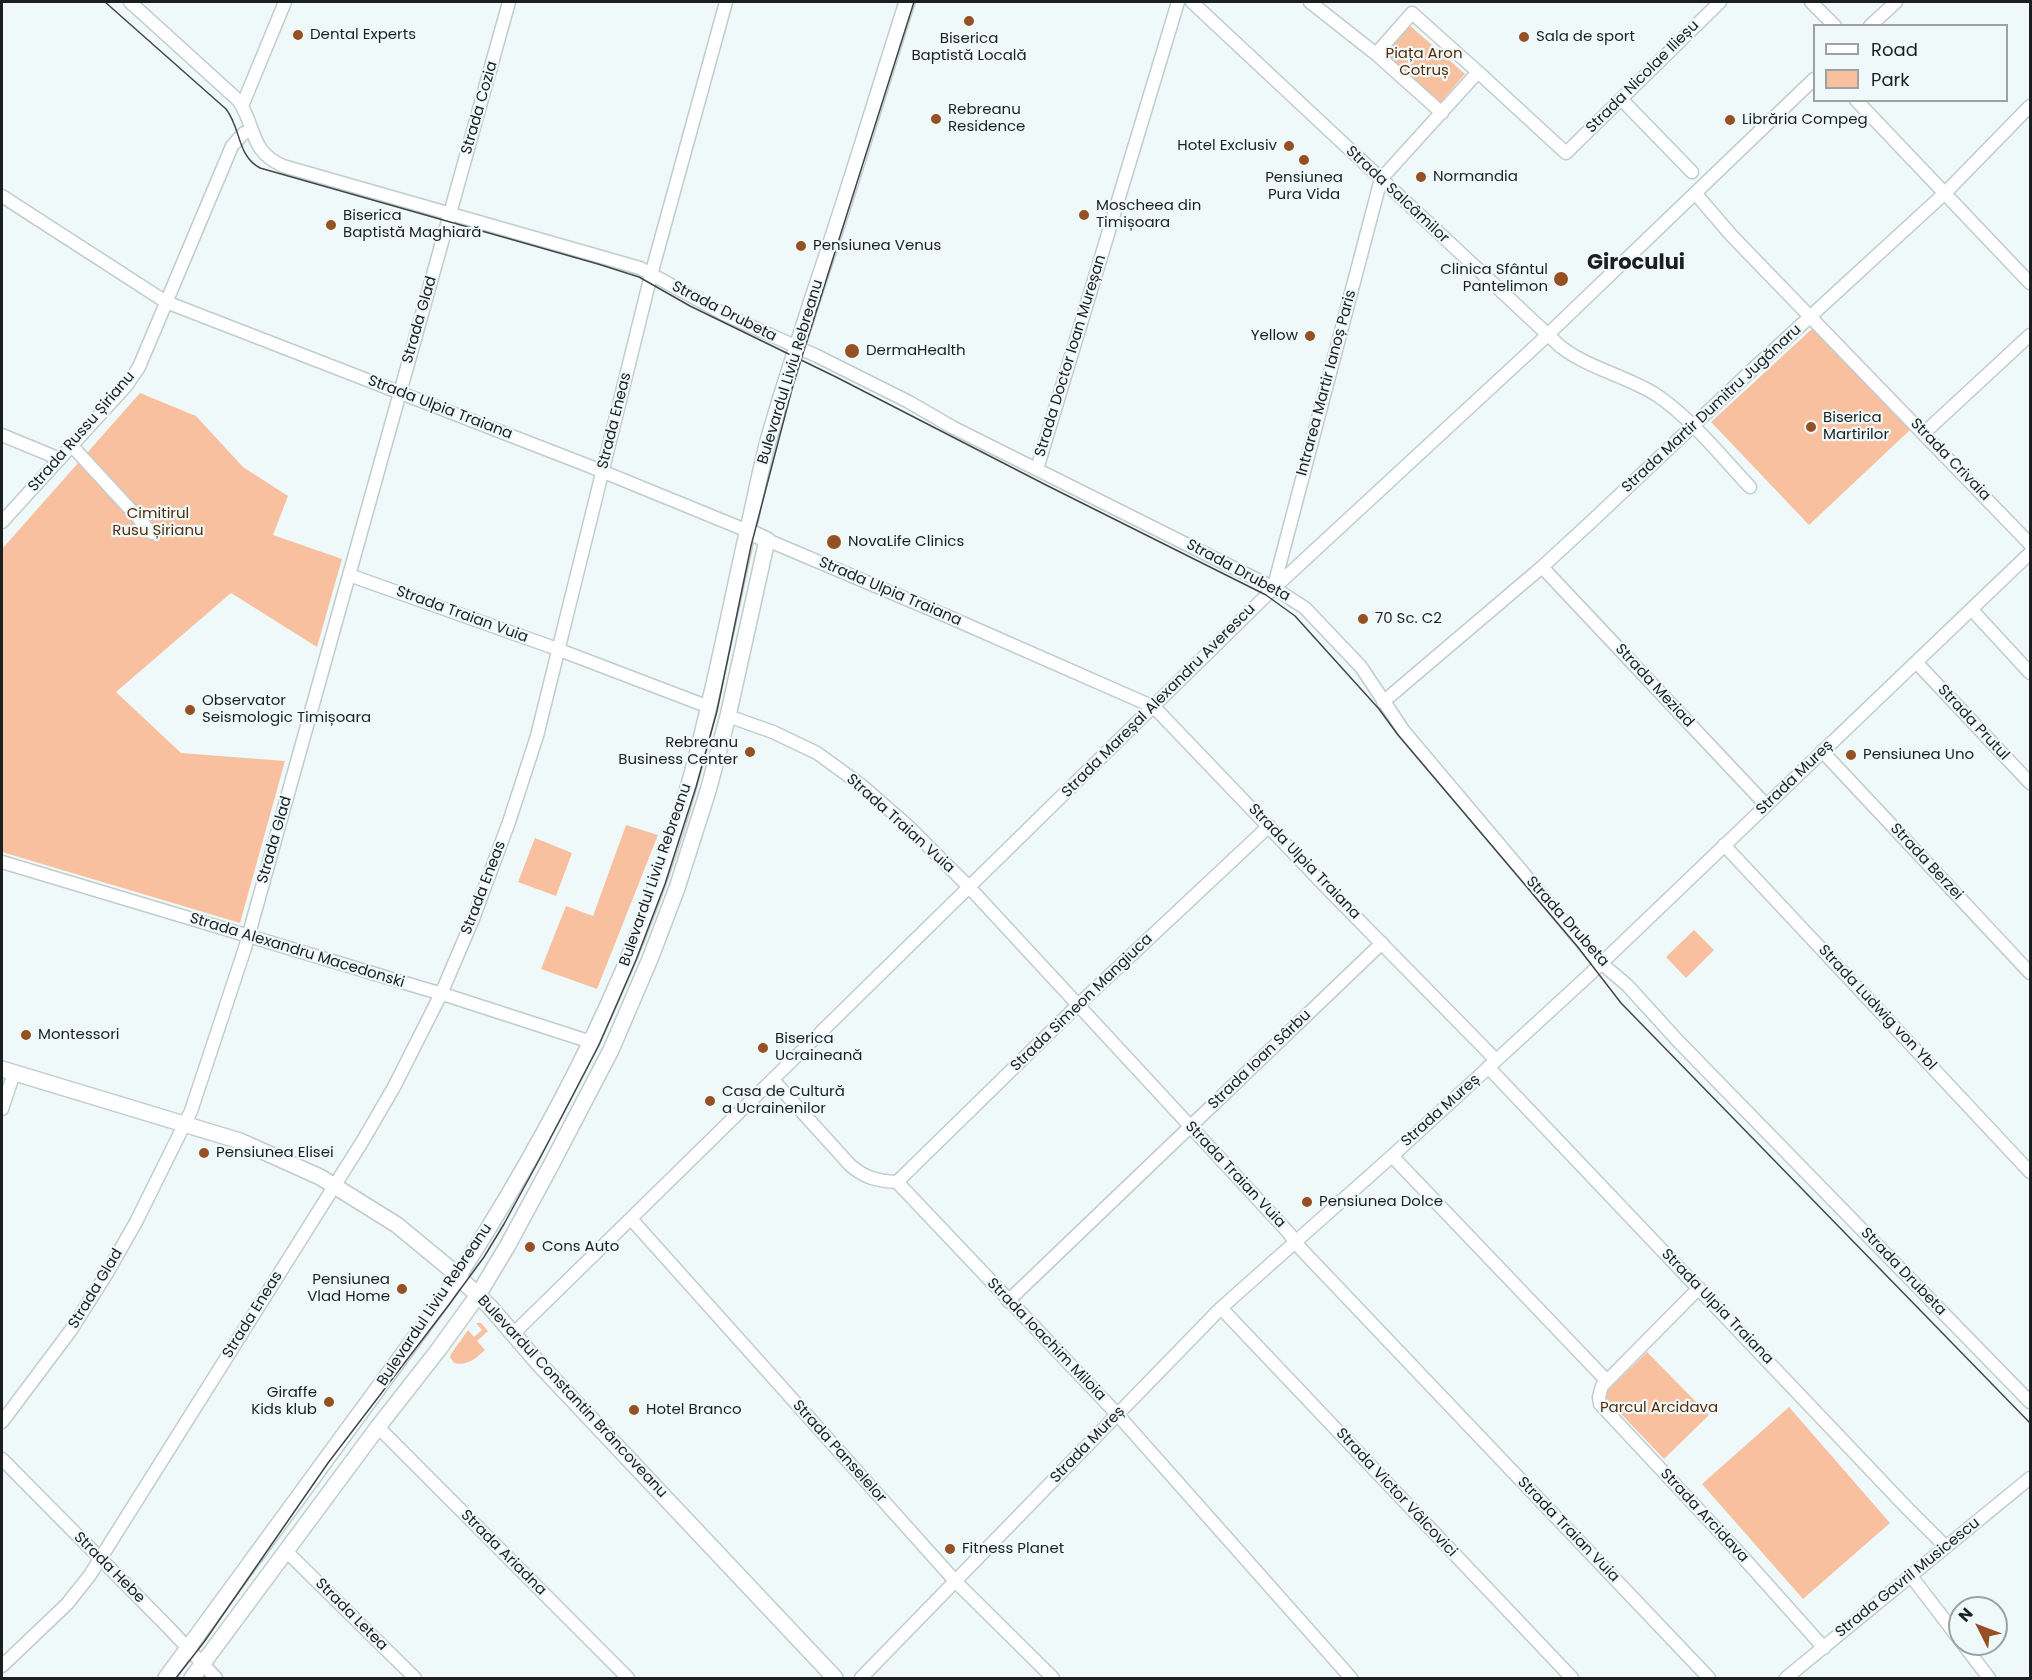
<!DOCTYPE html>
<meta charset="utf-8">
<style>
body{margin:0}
#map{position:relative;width:2032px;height:1680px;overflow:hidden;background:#eff9fa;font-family:Poppins,sans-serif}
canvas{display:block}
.frame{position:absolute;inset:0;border:3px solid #1b1f1f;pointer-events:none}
.legend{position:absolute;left:1813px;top:24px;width:195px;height:78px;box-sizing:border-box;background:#eff9fa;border:2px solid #9aa2a2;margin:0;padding:8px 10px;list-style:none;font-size:18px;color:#1b1f1f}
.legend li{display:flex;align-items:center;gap:12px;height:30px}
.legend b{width:30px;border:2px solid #9aa2a2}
.north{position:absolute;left:1948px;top:1596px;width:60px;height:60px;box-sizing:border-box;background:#eff9fa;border:2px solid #9aa2a2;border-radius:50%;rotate:312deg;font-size:16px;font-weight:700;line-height:24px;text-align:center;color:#1b1f1f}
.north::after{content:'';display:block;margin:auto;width:21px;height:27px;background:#955124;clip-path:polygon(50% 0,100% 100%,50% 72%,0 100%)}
</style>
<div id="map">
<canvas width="2032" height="1680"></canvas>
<div class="frame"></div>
<ul class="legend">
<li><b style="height:8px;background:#fff"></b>Road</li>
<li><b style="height:16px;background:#f8c09f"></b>Park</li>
</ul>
<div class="north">N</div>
</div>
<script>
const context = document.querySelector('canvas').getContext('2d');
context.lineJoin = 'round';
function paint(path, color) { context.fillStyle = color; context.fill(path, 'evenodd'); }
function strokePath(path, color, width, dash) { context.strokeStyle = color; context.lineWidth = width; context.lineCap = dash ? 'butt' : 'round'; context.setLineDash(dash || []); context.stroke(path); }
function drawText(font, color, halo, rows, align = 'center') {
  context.font = font + ' Poppins,sans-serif'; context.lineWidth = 4.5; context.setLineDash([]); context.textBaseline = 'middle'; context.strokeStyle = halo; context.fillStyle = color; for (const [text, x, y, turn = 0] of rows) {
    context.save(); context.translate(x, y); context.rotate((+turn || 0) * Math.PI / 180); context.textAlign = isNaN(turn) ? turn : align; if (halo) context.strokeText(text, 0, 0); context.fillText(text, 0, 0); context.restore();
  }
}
paint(new Path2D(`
 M 1407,23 L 1465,74 L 1440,103 L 1382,52 Z
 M 1814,327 L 1910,430 L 1809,525 L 1711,422 Z
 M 140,393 L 196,416 L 243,467 L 288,496 L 273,535 L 342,559 L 317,647 L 231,593 L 116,692 L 181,753 L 285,761 L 240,923 L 2,852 L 2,549 Z
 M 626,825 L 658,835 L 597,989 L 541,969 L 566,906 L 593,916 Z
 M 535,838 L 572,853 L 556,896 L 518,882 Z
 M 1694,930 L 1714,950 L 1686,978 L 1666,957 Z
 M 476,1323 L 481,1323 L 488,1331 L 477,1341 L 485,1350 C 475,1359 468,1366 454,1363 L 450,1357 L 451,1354 L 468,1330 L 474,1337 L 482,1330 Z
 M 1647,1352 L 1709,1415 L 1664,1459 L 1603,1395 Z
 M 1789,1407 L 1890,1523 L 1803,1599 L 1702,1484 Z`), '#f8c09f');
const minor = new Path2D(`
 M 130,2 L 238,100 C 257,127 248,150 283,166 L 640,268 L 724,314 L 817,356 L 909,402 L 952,427 L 1274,588 L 1305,608 L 1361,667 L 1403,730 L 1595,958 L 1627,985 L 1678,1041 L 2030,1402
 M 1192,2 L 1561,347 C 1590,369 1624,375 1655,394 C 1689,416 1722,457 1750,487
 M 1310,2 L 1376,54 L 1442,113
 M 1811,2 L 1835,26
 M 1870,26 L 1896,2
 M 1478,72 L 1566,153 L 1720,2
 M 1621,99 L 1692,172
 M 1856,100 L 2030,283
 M 242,106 L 285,2
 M 1695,193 L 1732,236 L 2030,544
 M 2,196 L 166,302 L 589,466 L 748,531
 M 1924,433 L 2030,335
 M 2,435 L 60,459
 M 72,446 L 152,533
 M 1037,469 L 1178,2
 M 2,522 L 126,386 L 139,367 L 232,146 L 244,133 L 252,131
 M 767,540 L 949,617 L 1154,707 L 1330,891 L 1496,1060
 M 1542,567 L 1766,805
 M 349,575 L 549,646 L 709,707
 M 1274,586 L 1381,179 L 1478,72 L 1412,13 L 1376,54
 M 1972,610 L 2030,673
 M 1916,662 L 2030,783
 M 1383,702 L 1542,567 L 1592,521 L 1753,369 L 1946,192 L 2030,106
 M 728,716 L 773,732 L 817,753 L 861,785 L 909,827 L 969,887 L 1288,1232 L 1301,1249 L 1709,1678
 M 1822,751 L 2030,973
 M 1724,845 L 2030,1172
 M 2,862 L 452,997 L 591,1042
 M 1488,1067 L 1907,1508 L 1946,1547
 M 773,1080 L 850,1165 C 865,1178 877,1181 897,1182 L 1117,1414 L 1351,1678
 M 2,1109 L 14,1073
 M 1392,1156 L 1607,1381
 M 897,1182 L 1078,1005 L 1269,826
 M 632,1220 L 956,1582 L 1053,1678
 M 1699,1288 L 1602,1386 L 1599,1397 L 1600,1404 L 1741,1555 L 1824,1648
 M 1008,1301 L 1382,943
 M 1221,1308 L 1572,1678
 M 513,1334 L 1274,588 L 1539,343 L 1814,79
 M 2,1422 L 71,1330 L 107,1273 L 136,1222 L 191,1111 L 245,948 L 509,2
 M 378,1427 L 628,1678
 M 2,1459 L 167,1626 L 216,1678
 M 286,1551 L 415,1678
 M 1911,1576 L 1960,1640
 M 1963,1644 L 1989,1678
 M 2,1666 L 67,1604 L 90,1575 L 362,1142 L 394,1087 L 441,994 L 473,919 L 509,822 L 537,736 L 651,275 L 726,2
 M 861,1678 L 1221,1308 L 1392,1156 L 1588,976 L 2030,553
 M 1786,1678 L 2030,1478`);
const major = new Path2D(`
 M 2,1069 L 240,1141 L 320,1177 L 397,1225 L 449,1268 L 490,1307 L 540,1365 L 835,1678
 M 166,1678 L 442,1301 C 548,1141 639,967 690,781 C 713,698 729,613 748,529 C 756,495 762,460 772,427 C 785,382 800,338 814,294 C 847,197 876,99 907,2
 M 192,1678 L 378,1427 L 439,1349 L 478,1295 L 508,1245 L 550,1167 L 611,1050 L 650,959 L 677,888 L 708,791 L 728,716 L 767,540 L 748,531`);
strokePath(minor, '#c1cccd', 15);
strokePath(major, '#c1cccd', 18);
strokePath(minor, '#fff', 12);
strokePath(major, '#fff', 15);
strokePath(new Path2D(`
 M 105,2 L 226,109 C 241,128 237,156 260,168 L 598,264 L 639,277 L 690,306 L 836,377 L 1046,485 L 1266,595 L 1295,616 L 1379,709 L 1398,735 L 1577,946 L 1621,1003 L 2030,1423
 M 176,1678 L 204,1642 L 328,1463 L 448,1306 L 484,1257 L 504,1224 L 539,1160 L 599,1045 L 636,960 L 665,884 L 696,787 L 717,711 L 751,546 L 793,385 L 914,2`), '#414647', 1.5);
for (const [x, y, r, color] of [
 [969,21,6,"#955124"],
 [298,35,6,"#955124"],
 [1524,37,6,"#955124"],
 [936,119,6,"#955124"],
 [1730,120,6,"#955124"],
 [1289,146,6,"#955124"],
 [1304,160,6,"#955124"],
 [1421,177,6,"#955124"],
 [1084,215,6,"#955124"],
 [331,225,6,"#955124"],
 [801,246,6,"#955124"],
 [1561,279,8,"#955124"],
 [1310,336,6,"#955124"],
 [852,351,8,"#955124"],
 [1811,427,6,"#955124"],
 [834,542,8,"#955124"],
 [1363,619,6,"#955124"],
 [190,710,6,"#955124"],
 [750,752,6,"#955124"],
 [1851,755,6,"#955124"],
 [26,1035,6,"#955124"],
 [763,1048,6,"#955124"],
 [710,1101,6,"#955124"],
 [204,1153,6,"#955124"],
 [1307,1202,6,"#955124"],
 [530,1247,6,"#955124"],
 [402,1289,6,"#955124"],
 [329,1402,6,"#955124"],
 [634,1410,6,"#955124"],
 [950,1549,6,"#955124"]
]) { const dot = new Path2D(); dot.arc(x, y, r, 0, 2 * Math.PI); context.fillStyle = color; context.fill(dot); strokePath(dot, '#eff9fa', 2); }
drawText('15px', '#1b1f1f', '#eff9fa', [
 ["Dental Experts",310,35],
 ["Sala de sport",1536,37],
 ["Biserica",969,39,"center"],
 ["Baptistă Locală",969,56,"center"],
 ["Rebreanu",948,110],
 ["Residence",948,127],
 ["Librăria Compeg",1742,120],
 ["Hotel Exclusiv",1277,146,"right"],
 ["Normandia",1433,177],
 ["Pensiunea",1304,178,"center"],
 ["Pura Vida",1304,195,"center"],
 ["Moscheea din",1096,206],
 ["Timișoara",1096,223],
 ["Biserica",343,216],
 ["Baptistă Maghiară",343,233],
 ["Pensiunea Venus",813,246],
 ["Clinica Sfântul",1548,270,"right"],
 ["Pantelimon",1548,287,"right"],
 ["Yellow",1298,336,"right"],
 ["DermaHealth",866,351],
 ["Biserica",1823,418],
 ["Martirilor",1823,435],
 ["NovaLife Clinics",848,542],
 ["70 Sc. C2",1375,619],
 ["Observator",202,701],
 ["Seismologic Timișoara",202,718],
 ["Rebreanu",738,743,"right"],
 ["Business Center",738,760,"right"],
 ["Pensiunea Uno",1863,755],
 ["Montessori",38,1035],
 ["Biserica",775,1039],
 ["Ucraineană",775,1056],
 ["Casa de Cultură",722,1092],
 ["a Ucrainenilor",722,1109],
 ["Pensiunea Elisei",216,1153],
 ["Pensiunea Dolce",1319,1202],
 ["Cons Auto",542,1247],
 ["Pensiunea",390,1280,"right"],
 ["Vlad Home",390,1297,"right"],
 ["Giraffe",317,1393,"right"],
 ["Kids klub",317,1410,"right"],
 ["Hotel Branco",646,1410],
 ["Fitness Planet",962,1549]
], 'left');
drawText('15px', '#582b0a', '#eff9fa', [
 ["Piața Aron",1424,54],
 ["Cotruș",1424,71],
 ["Cimitirul",158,514],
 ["Rusu Șirianu",158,531],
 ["Parcul Arcidava",1659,1408]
]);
drawText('15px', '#1b1f1f', '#eff9fa', [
 ["Strada Nicolae Ilieșu",1643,77,-45],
 ["Strada Cozia",480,108,-74],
 ["Strada Salcâmilor",1397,195,43],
 ["Strada Drubeta",724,312,27],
 ["Strada Glad",420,320,-74],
 ["Strada Doctor Ioan Mureșan",1071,356,-73],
 ["Bulevardul Liviu Rebreanu",791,372,-73],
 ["Intrarea Martir Ianoș Paris",1327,383,-75],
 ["Strada Ulpia Traiana",440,408,21],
 ["Strada Martir Dumitru Jugănaru",1712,409,-43],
 ["Strada Eneas",615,421,-76],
 ["Strada Russu Șirianu",82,432,-49],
 ["Strada Crivaia",1950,460,46],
 ["Strada Drubeta",1238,571,28],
 ["Strada Ulpia Traiana",890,592,23],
 ["Strada Traian Vuia",462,615,20],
 ["Strada Meziad",1654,686,47],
 ["Strada Mareșal Alexandru Averescu",1159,701,-45],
 ["Strada Prutul",1973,723,47],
 ["Strada Mureș",1795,778,-44],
 ["Strada Traian Vuia",900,824,42],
 ["Strada Glad",275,840,-74],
 ["Strada Ulpia Traiana",1304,862,46],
 ["Strada Berzei",1926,862,47],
 ["Bulevardul Liviu Rebreanu",656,875,-71],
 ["Strada Eneas",484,888,-69],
 ["Strada Drubeta",1567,922,48],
 ["Strada Alexandru Macedonski",297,951,17],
 ["Strada Simeon Mangiuca",1082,1003,-44],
 ["Strada Ludwig von Ybl",1877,1008,47],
 ["Strada Ioan Sârbu",1260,1060,-44],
 ["Strada Mureș",1441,1111,-42],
 ["Strada Traian Vuia",1235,1175,47],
 ["Strada Drubeta",1903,1272,46],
 ["Strada Glad",96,1289,-59],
 ["Bulevardul Liviu Rebreanu",435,1305,-56],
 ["Strada Ulpia Traiana",1717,1307,46],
 ["Strada Eneas",253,1315,-58],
 ["Strada Ioachim Miloia",1046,1340,46],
 ["Bulevardul Constantin Brâncoveanu",572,1397,47],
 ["Strada Mureș",1088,1445,-46],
 ["Strada Panselelor",839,1452,48],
 ["Strada Victor Vâlcovici",1396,1493,47],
 ["Strada Arcidava",1704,1516,47],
 ["Strada Traian Vuia",1568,1530,46],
 ["Strada Ariadna",503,1553,45],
 ["Strada Hebe",109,1568,45],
 ["Strada Gavril Musicescu",1908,1578,-39],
 ["Strada Letea",351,1615,45]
]);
drawText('bold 21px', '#1b1f1f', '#eff9fa', [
 ["Girocului",1636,264]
]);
</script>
